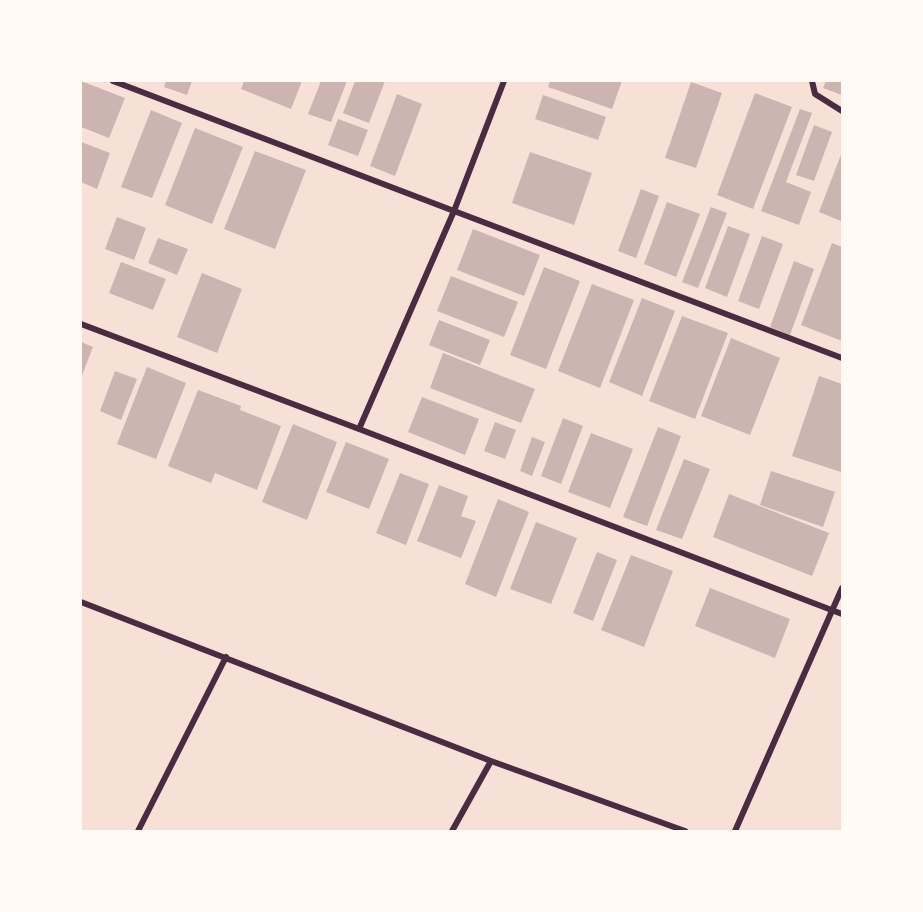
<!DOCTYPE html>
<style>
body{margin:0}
#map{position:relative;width:923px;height:912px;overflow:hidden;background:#f7e1d7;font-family:"Space Grotesk",sans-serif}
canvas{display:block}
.frame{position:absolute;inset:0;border:82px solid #fffaf5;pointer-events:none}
</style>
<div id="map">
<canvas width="923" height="912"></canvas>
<div class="frame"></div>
</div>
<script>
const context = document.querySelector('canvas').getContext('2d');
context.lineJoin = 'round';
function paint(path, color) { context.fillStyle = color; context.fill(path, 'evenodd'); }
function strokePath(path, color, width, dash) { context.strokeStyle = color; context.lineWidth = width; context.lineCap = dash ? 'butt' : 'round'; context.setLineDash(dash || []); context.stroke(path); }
paint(new Path2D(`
 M 81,81 L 125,98 L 109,138 L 81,127 Z
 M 166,81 L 192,81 L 187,95 L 164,87 Z
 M 244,81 L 302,81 L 291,109 L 241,89 Z
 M 321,81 L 347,81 L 331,122 L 308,114 Z
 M 355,81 L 385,81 L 369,123 L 343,113 Z
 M 550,81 L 622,81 L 612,109 L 548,87 Z
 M 826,81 L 842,81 L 842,95 L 823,88 Z
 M 691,82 L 722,93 L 696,168 L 665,158 Z
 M 755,93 L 792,107 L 753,209 L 717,195 Z
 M 397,94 L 422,104 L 395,176 L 370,166 Z
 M 543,95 L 606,117 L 598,140 L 535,119 Z
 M 800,109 L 812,113 L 786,182 L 811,192 L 799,225 L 761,211 Z
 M 151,110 L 182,123 L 152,198 L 121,187 Z
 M 338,119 L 368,130 L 358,156 L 328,145 Z
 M 814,125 L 832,132 L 814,181 L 796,175 Z
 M 195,128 L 243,147 L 212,224 L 165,205 Z
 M 81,142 L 110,153 L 97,189 L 81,182 Z
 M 255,151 L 306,170 L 275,249 L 224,229 Z
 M 530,152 L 592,173 L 574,225 L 512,203 Z
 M 842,152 L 842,219 L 841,221 L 819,212 Z
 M 641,189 L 659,196 L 636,258 L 618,251 Z
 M 667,202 L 700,214 L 676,277 L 644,264 Z
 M 711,207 L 727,213 L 698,288 L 682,282 Z
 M 117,217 L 146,228 L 134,260 L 105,249 Z
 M 728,226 L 750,234 L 727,297 L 705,288 Z
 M 473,229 L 540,255 L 524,296 L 457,270 Z
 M 762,236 L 783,244 L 759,309 L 738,301 Z
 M 158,238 L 188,249 L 177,275 L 148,263 Z
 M 832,243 L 842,247 L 842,341 L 801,325 Z
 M 794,261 L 814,269 L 790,335 L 770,327 Z
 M 121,262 L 166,279 L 153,310 L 109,293 Z
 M 544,267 L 580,281 L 546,369 L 510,355 Z
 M 202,273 L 242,289 L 217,353 L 177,337 Z
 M 451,276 L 518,302 L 504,337 L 437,311 Z
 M 592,284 L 634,300 L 600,388 L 558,371 Z
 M 642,298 L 675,311 L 642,396 L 609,382 Z
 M 682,316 L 728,333 L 695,419 L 649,401 Z
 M 439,320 L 490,340 L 480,365 L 429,345 Z
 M 731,338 L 780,358 L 750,435 L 701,416 Z
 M 81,342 L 93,347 L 81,378 Z
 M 443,353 L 535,389 L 521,423 L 430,388 Z
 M 147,367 L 186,383 L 156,459 L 117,444 Z
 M 115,371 L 137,379 L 121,420 L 100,411 Z
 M 819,376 L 842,384 L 841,472 L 792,456 Z
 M 198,390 L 241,406 L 240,410 L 281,426 L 257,490 L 215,473 L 211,483 L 168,466 Z
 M 422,397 L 479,419 L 465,455 L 408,432 Z
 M 563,418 L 583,426 L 561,484 L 541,476 Z
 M 495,422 L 516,430 L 505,459 L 484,451 Z
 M 293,424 L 337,442 L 307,520 L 262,502 Z
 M 658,427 L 681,436 L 647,526 L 623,517 Z
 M 591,433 L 633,449 L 610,508 L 568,492 Z
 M 532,437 L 545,442 L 532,476 L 520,471 Z
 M 346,442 L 389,459 L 369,509 L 326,492 Z
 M 684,459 L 710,469 L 682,539 L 656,530 Z
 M 771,471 L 835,492 L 823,527 L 760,505 Z
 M 400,473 L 429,484 L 406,545 L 376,533 Z
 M 439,485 L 468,496 L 461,516 L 476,521 L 461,558 L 417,541 Z
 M 729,494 L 829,533 L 812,576 L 713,537 Z
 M 498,499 L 529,512 L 496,597 L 465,584 Z
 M 536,522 L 577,538 L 551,604 L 510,589 Z
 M 597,552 L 617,560 L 593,621 L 573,613 Z
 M 631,555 L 673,571 L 644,647 L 601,630 Z
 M 710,588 L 790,619 L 775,658 L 695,626 Z`), '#ccb4b1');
strokePath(new Path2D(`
 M 113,81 L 454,211 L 842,358
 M 812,81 L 815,94 L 842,111
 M 81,324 L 359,429 L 842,614
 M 359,429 L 454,211 L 504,81
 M 81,602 L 491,761 L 685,831
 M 138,831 L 226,657
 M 452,831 L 491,761
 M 735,831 L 842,588`), '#4a2c40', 6);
</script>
